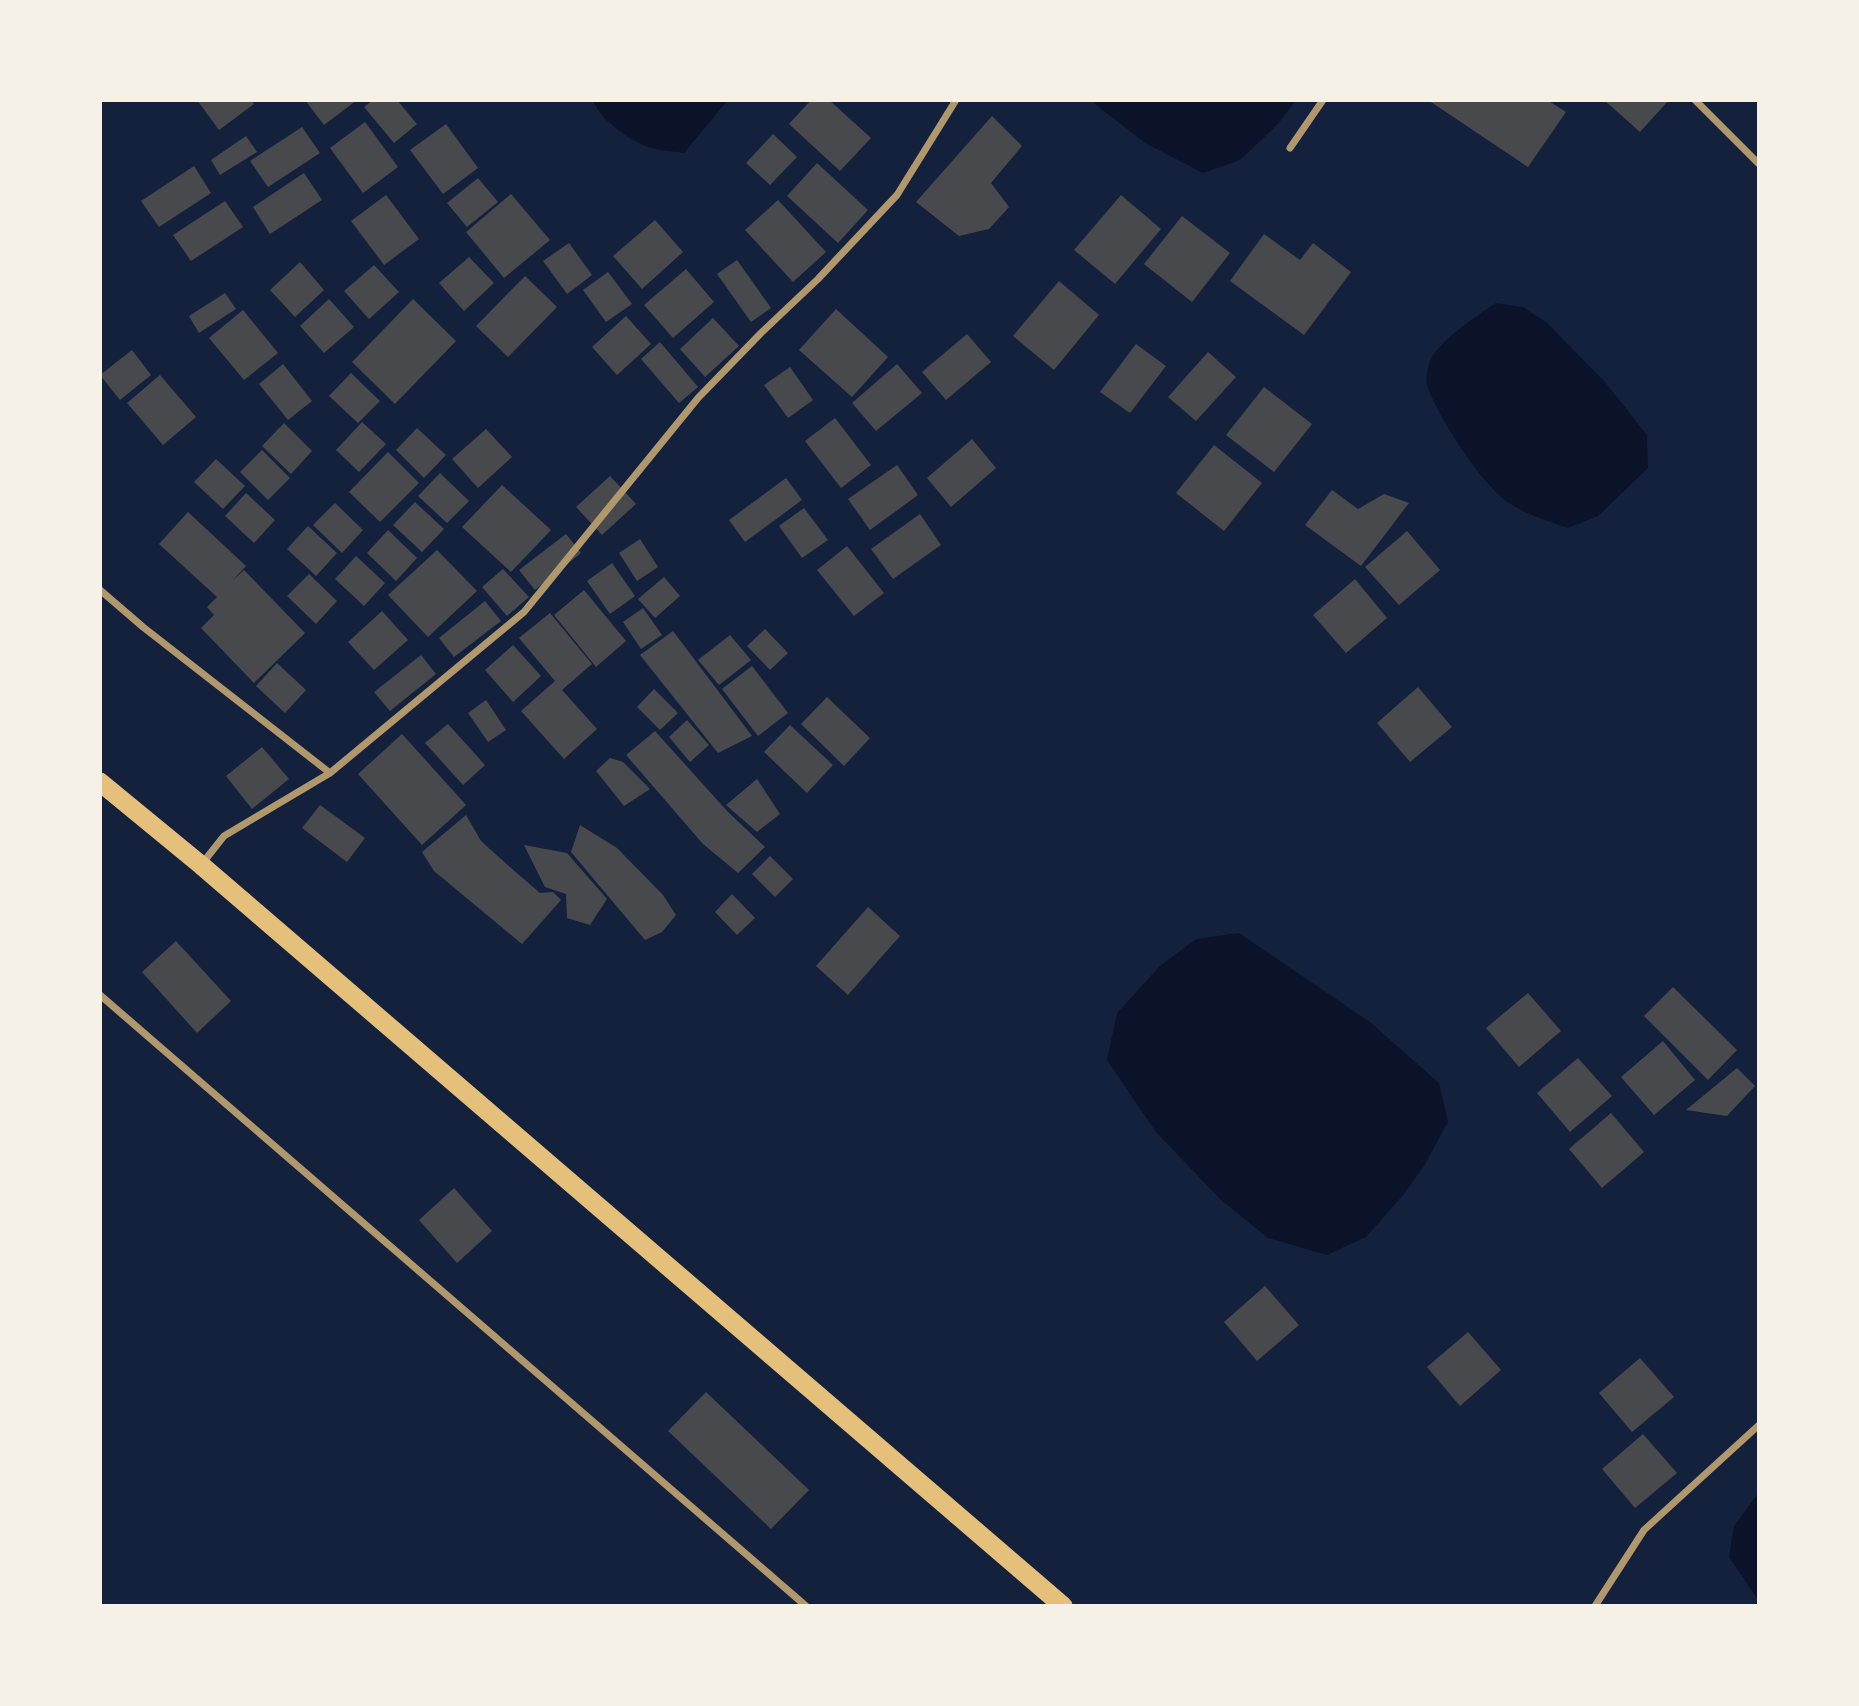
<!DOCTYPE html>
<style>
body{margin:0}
#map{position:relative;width:1859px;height:1706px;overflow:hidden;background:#14213d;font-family:"Asap Condensed",sans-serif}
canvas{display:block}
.frame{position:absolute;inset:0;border:102px solid #f6f1e7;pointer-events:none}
</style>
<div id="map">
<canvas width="1859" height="1706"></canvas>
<div class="frame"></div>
</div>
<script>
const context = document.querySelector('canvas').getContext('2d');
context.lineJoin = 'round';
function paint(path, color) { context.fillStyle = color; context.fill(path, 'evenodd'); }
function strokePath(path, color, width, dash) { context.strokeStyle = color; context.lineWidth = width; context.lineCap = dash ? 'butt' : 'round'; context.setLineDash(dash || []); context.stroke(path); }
paint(new Path2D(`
 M 593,100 L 728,100 L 684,153 C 672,151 657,151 646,146 C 628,140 598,117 593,100 Z
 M 1094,100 L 1296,100 L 1278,124 L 1240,160 L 1203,173 L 1145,143 L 1095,104 Z
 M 1496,303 L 1523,307 L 1547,323 L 1605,382 L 1647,435 L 1648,468 L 1598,516 L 1568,528 C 1548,521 1527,515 1509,503 C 1482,485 1437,416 1427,385 C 1425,378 1428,365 1431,359 C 1440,340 1479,314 1496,303 Z
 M 1239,933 L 1370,1022 L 1439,1083 L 1448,1122 L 1424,1166 L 1404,1194 L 1366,1237 L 1327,1255 L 1268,1238 L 1221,1200 L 1156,1132 L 1107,1060 L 1117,1013 L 1160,966 L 1196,939 Z
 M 1759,1492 L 1759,1601 L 1729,1557 L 1734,1526 Z`), '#0b132b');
paint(new Path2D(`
 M 197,100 L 251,100 L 254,104 L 219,130 Z
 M 305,100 L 357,100 L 324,125 Z
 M 373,100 L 397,100 L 417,124 L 394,143 L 364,107 Z
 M 811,100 L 829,100 L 871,138 L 840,171 L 789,124 Z
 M 1433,100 L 1547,100 L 1566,112 L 1528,167 L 1431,102 Z
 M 1604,100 L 1666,100 L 1668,101 L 1640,132 Z
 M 992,116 L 1022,146 L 991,183 L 1009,207 L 989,229 L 959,236 L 916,202 Z
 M 365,122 L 398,167 L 363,193 L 330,148 Z
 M 446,124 L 478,168 L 443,194 L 410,150 Z
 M 302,127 L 320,153 L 268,187 L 250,161 Z
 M 773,134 L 797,157 L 770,185 L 746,163 Z
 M 246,136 L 257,152 L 220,175 L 211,160 Z
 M 817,163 L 868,210 L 838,243 L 787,196 Z
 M 194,166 L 211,193 L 159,227 L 141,201 Z
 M 304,173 L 322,200 L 270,234 L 253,207 Z
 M 478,178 L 498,202 L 467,227 L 447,203 Z
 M 511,194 L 550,240 L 504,278 L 466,232 Z
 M 386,195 L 419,239 L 384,265 L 351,221 Z
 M 1121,195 L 1161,229 L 1115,284 L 1074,250 Z
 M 778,200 L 826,252 L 793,282 L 745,230 Z
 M 225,201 L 243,227 L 191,261 L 173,235 Z
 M 1182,216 L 1230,253 L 1192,302 L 1144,264 Z
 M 655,220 L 683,252 L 642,289 L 613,256 Z
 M 1264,234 L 1300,260 L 1313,243 L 1351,272 L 1304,335 L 1230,281 Z
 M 569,243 L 592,275 L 567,294 L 543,261 Z
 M 469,257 L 494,283 L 464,311 L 439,283 Z
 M 737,260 L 771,308 L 751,322 L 717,274 Z
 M 300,262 L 324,290 L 295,317 L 270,290 Z
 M 374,265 L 399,292 L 369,319 L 344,291 Z
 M 686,269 L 714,302 L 673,338 L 644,305 Z
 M 608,272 L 632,304 L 606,322 L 583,290 Z
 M 525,276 L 557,307 L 508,357 L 476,326 Z
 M 1059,281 L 1099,315 L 1054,370 L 1013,336 Z
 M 225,293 L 236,309 L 199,333 L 189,316 Z
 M 329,299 L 354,327 L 324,353 L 300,326 Z
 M 413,299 L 456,341 L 395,404 L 352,362 Z
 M 836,309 L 888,357 L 852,397 L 799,350 Z
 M 243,310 L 278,353 L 244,380 L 209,338 Z
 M 626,316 L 651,344 L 617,375 L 592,347 Z
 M 713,318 L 739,346 L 705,377 L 680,349 Z
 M 967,334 L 991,362 L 946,400 L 922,372 Z
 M 660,342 L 698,387 L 679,403 L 641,359 Z
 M 1136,344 L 1166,366 L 1130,413 L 1100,392 Z
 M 132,350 L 151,375 L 120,400 L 100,375 Z
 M 1208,352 L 1236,377 L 1196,421 L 1168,397 Z
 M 283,364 L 312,401 L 288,420 L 259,384 Z
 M 897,364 L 922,393 L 876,431 L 852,403 Z
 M 790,367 L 813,400 L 788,418 L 764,385 Z
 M 351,373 L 380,401 L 358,423 L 329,396 Z
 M 160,375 L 196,417 L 163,445 L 127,403 Z
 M 1264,387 L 1312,424 L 1274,472 L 1226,435 Z
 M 835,418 L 871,465 L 841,488 L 805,441 Z
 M 362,422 L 386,444 L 359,472 L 336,450 Z
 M 284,423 L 312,451 L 291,474 L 262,446 Z
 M 417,428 L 446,455 L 424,478 L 396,450 Z
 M 486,429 L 512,457 L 478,488 L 452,459 Z
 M 972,439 L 996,468 L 951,507 L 927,478 Z
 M 1214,445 L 1262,483 L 1224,531 L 1176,493 Z
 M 262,450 L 290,478 L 268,500 L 240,472 Z
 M 388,452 L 419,483 L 380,522 L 349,492 Z
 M 216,459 L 245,486 L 223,509 L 194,482 Z
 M 897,465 L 918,495 L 870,530 L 848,499 Z
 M 440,473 L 469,501 L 447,523 L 418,496 Z
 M 610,476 L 636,504 L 602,535 L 576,507 Z
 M 786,478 L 802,500 L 745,542 L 729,520 Z
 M 502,485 L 551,530 L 511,572 L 462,527 Z
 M 1332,490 L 1358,509 L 1384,494 L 1409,503 L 1361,566 L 1305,525 Z
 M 246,493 L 275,520 L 254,543 L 225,516 Z
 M 415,502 L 444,529 L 422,552 L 393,525 Z
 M 335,503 L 363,530 L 342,553 L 313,525 Z
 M 804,508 L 828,540 L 802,558 L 779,526 Z
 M 188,512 L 246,566 L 232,581 L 244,570 L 305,633 L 254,683 L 201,628 L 214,615 L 207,607 L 217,597 L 159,544 Z
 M 920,514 L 941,545 L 893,579 L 871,549 Z
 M 308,526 L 337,553 L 316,576 L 287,549 Z
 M 388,530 L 417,558 L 396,581 L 367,553 Z
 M 1407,531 L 1440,570 L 1399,605 L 1365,567 Z
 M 566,534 L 581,553 L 535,590 L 519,570 Z
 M 640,539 L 658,567 L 637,581 L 619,553 Z
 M 847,546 L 884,593 L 854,616 L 817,570 Z
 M 437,550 L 477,591 L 428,637 L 388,595 Z
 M 356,556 L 385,583 L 364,606 L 335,579 Z
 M 612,563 L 635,596 L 610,614 L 587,581 Z
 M 503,569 L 529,597 L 507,616 L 482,587 Z
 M 309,574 L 337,601 L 316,624 L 287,596 Z
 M 664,577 L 680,596 L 655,618 L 638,599 Z
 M 1355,579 L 1387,618 L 1346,653 L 1313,615 Z
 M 584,590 L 626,641 L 596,667 L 554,615 Z
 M 485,601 L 501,621 L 454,657 L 439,638 Z
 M 643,608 L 662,635 L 641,649 L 623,622 Z
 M 382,611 L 408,640 L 374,670 L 348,642 Z
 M 550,613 L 592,664 L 562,690 L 597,729 L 564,759 L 521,711 L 555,681 L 519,638 Z
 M 765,629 L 788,653 L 770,670 L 747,646 Z
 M 673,631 L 752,736 L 718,753 L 640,655 Z
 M 730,635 L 751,660 L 719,685 L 698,660 Z
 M 513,645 L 541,676 L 513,702 L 485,670 Z
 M 421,655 L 436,674 L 390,711 L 374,692 Z
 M 277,663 L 306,690 L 285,713 L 256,686 Z
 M 752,666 L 788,713 L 758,736 L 722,689 Z
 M 1418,687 L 1452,727 L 1410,762 L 1377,723 Z
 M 654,689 L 678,713 L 660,730 L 637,707 Z
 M 827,697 L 870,738 L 844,766 L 801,724 Z
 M 486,700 L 506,730 L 488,742 L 468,713 Z
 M 687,720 L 709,745 L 690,762 L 669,737 Z
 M 448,724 L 485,765 L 463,785 L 425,743 Z
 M 790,725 L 833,765 L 807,793 L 764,752 Z
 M 655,731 L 728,812 L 765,847 L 738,873 L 703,844 L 626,755 Z
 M 402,734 L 466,805 L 422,845 L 358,774 Z
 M 262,747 L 289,779 L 252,809 L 226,776 Z
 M 610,758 L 623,762 L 650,789 L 624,806 L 596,771 Z
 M 757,779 L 780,814 L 757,832 L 726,805 Z
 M 320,805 L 365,838 L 347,862 L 302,828 Z
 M 466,815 L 481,841 L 511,868 L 540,893 L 553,892 L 561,900 L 522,944 L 434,871 L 422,852 Z
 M 580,825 L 617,848 L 663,895 L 676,915 L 662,932 L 645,940 L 571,852 Z
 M 524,845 L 567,853 L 607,899 L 590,925 L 567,918 L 566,894 L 545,887 Z
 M 770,856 L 793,879 L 775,897 L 752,874 Z
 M 732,894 L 755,918 L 737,935 L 715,912 Z
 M 868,907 L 900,936 L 848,995 L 816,966 Z
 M 176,941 L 231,1001 L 197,1033 L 142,972 Z
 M 1673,987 L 1737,1050 L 1708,1080 L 1644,1016 Z
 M 1528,993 L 1561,1031 L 1519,1067 L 1486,1028 Z
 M 1663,1041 L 1695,1080 L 1654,1115 L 1621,1077 Z
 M 1578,1058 L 1612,1096 L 1570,1132 L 1537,1093 Z
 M 1737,1068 L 1755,1086 L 1727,1116 L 1686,1110 Z
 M 1611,1113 L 1644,1152 L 1602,1188 L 1569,1149 Z
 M 454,1188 L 492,1231 L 457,1263 L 419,1220 Z
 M 1265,1286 L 1299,1325 L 1257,1361 L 1224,1322 Z
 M 1468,1332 L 1501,1370 L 1460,1406 L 1427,1367 Z
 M 1640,1358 L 1674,1397 L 1632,1432 L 1599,1393 Z
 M 706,1392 L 809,1490 L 771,1529 L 668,1431 Z
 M 1643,1434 L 1677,1473 L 1635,1508 L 1602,1469 Z`), '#48494c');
strokePath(new Path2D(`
 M 1695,100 L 1759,164
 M 1290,148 L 1323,100
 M 100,590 L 143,627 L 330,773
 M 201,865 L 224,836 L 330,773 L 524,612 L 698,398 L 761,333 L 818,279 L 897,195 L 956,100
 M 100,995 L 806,1606
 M 1595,1606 L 1644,1530 L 1759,1425`), '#b1986c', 7);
strokePath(new Path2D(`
 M 100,782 L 201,865 L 1063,1606`), '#e5c07b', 19);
</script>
